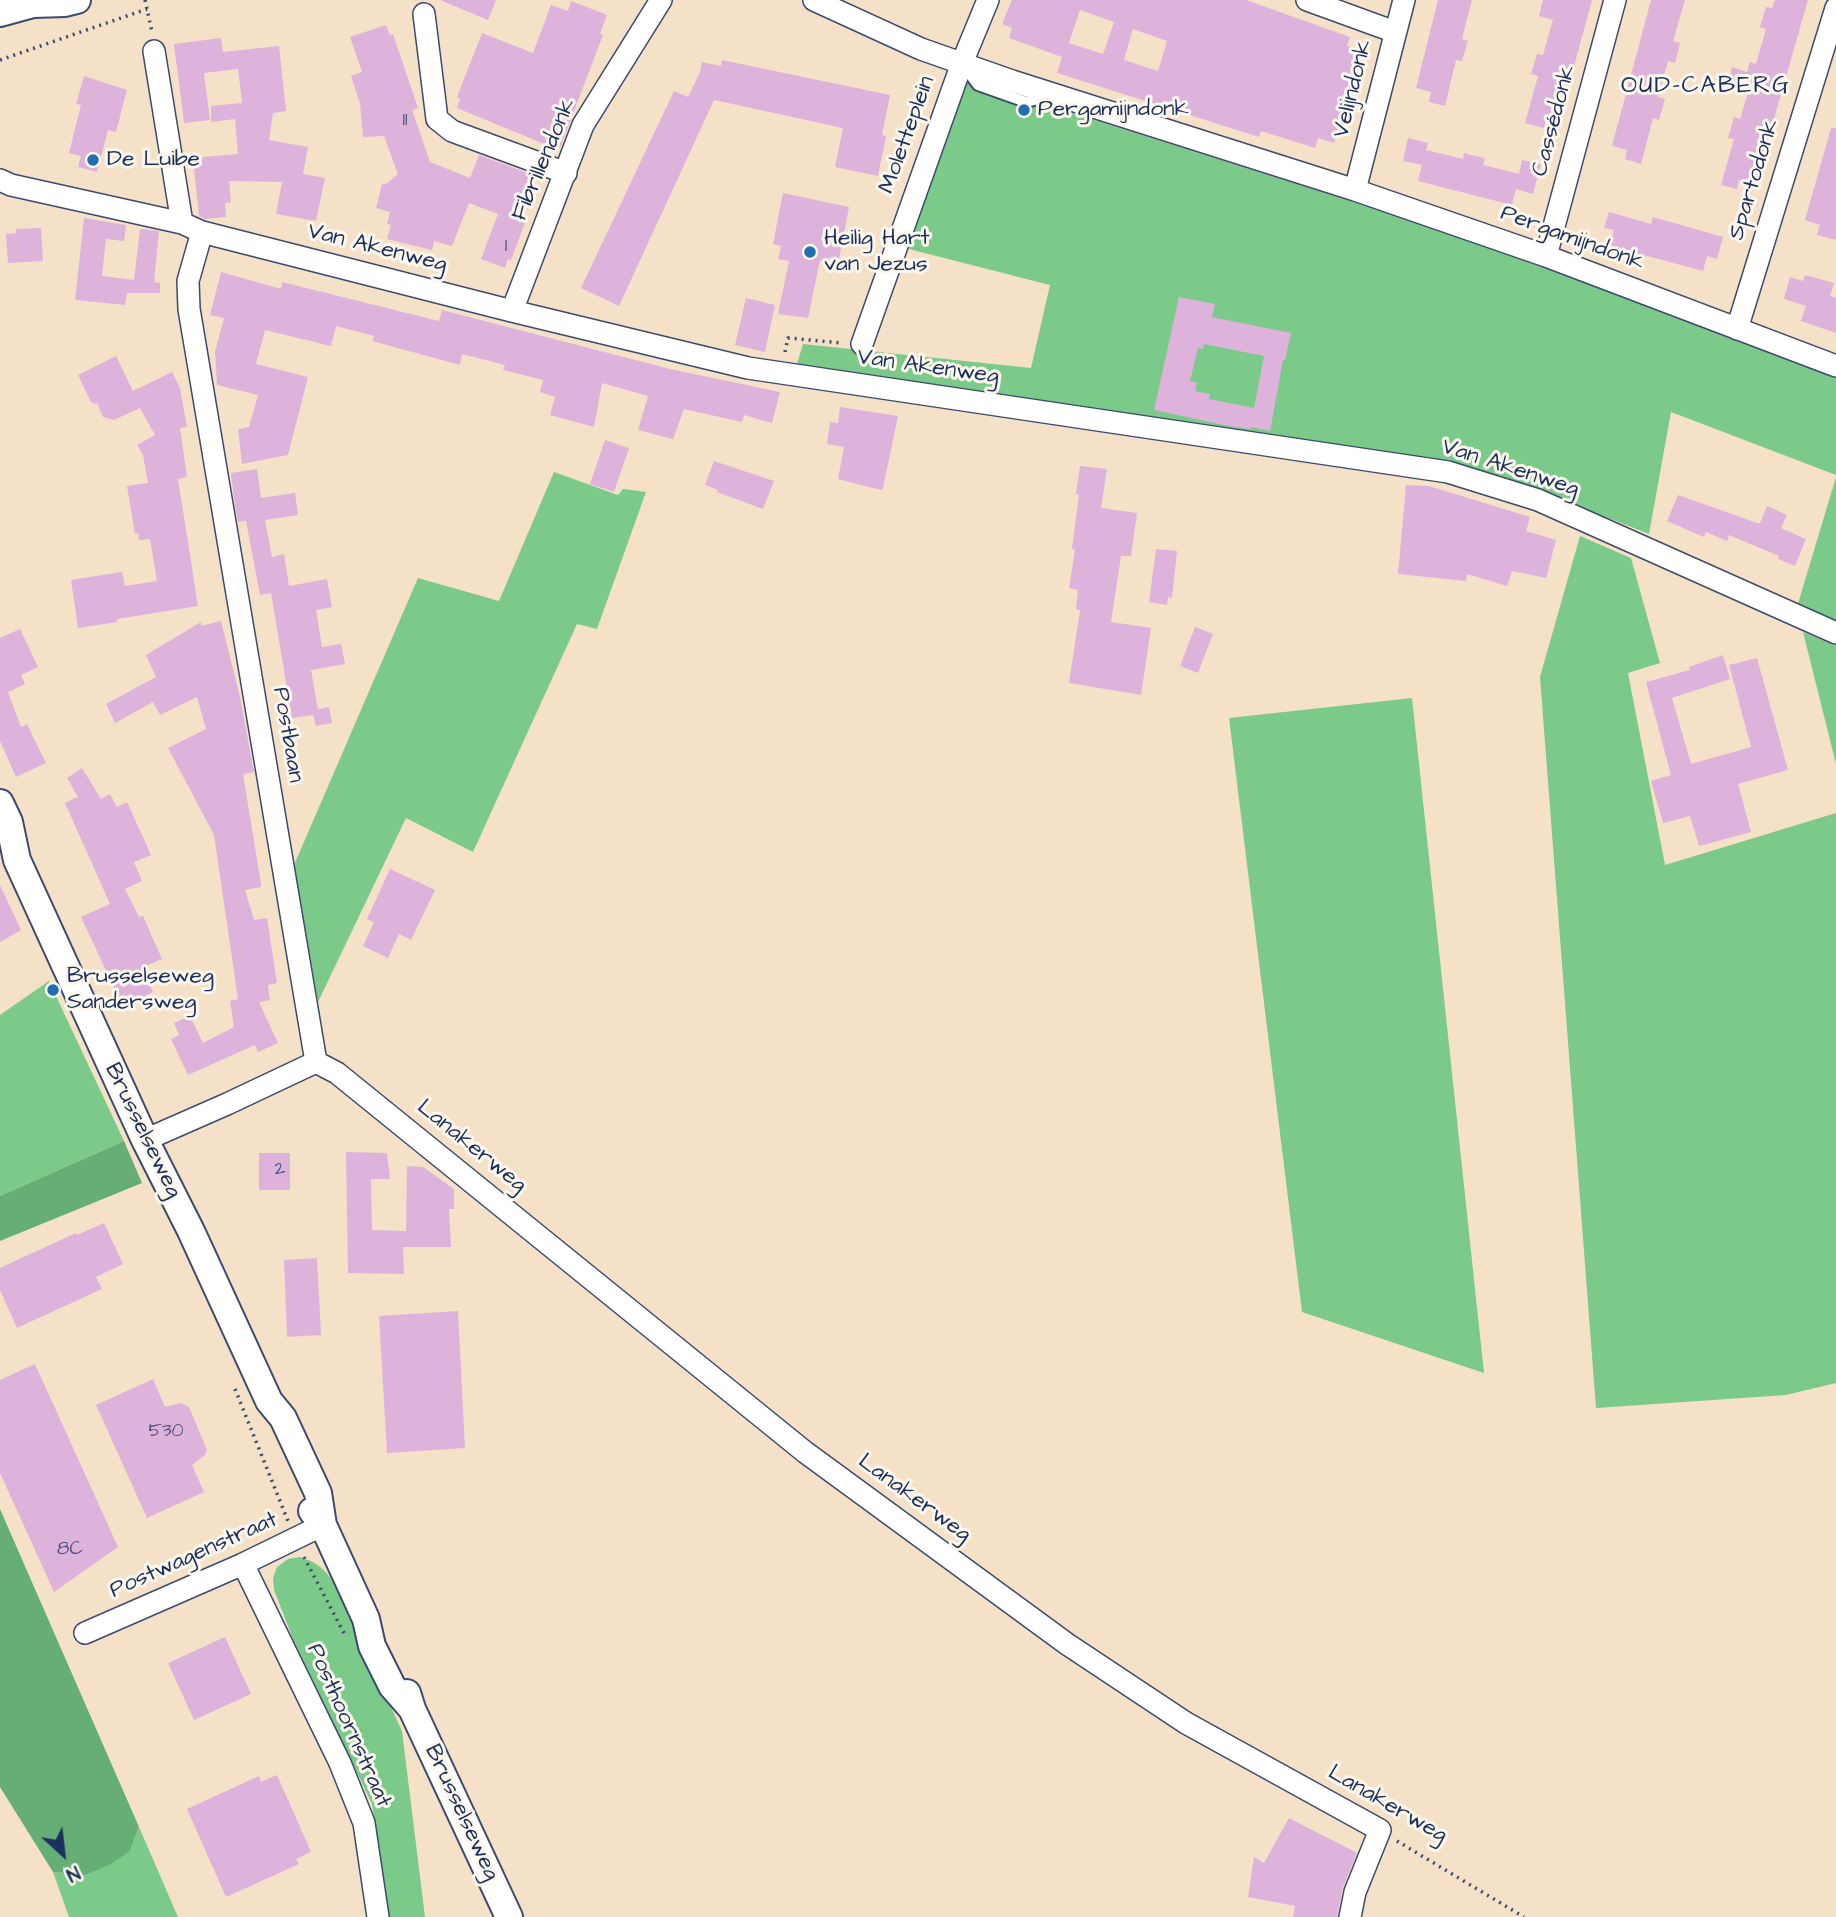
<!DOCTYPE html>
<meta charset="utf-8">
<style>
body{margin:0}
#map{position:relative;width:1836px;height:1917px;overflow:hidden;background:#f5e1c8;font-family:"Architects Daughter",sans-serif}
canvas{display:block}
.north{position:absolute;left:28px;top:1819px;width:70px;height:70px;-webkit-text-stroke:5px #fbf7ec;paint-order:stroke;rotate:153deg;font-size:19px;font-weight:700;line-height:28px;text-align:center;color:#1b2f5e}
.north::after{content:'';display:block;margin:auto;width:24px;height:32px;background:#1b2f5e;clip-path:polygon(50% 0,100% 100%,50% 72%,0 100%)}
</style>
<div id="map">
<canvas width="1836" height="1917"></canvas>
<div class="north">N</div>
</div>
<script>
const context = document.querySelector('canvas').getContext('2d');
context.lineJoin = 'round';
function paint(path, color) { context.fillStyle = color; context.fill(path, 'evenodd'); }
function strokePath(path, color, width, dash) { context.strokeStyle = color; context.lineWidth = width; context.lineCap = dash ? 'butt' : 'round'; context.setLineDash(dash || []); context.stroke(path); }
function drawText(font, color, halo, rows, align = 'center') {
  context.font = font + ' "Architects Daughter",sans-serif'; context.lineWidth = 6; context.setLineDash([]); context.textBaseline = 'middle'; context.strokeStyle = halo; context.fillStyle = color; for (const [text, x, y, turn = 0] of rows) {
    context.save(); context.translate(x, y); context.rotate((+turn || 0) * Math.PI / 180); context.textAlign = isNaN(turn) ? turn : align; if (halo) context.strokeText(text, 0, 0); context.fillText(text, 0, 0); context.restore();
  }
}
paint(new Path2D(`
 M 968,80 L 1470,239 L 1836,378 L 1836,475 L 1671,412 L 1649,534 L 1502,476 L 1419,459 L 797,364 L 803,344 L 1031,368 L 1050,285 L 901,247 L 959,87 Z
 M 554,472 L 618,495 L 623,489 L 646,492 L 597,629 L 577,624 L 473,852 L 406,818 L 318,1002 L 294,865 L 418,578 L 499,601 Z
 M 1836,477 L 1836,623 L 1797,607 Z
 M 1580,536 L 1631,558 L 1660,663 L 1628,673 L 1665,865 L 1836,813 L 1836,1383 L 1786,1395 L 1596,1408 L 1540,677 Z
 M 1803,632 L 1836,646 L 1836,764 Z
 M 1412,698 L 1484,1373 L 1302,1312 L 1229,718 Z
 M 49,981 L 124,1141 L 0,1196 L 0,1015 Z
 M 300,1557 C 316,1562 324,1568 334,1583 L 402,1731 L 425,1917 L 389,1917 L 372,1804 L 293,1639 L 274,1590 L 273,1578 L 277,1567 L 288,1559 Z
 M 139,1827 L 178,1917 L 69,1917 L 53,1872 L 85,1875 L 130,1851 Z`), '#7cca8a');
paint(new Path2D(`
 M 124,1141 L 142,1183 L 0,1241 L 0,1196 Z
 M 0,1509 L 139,1827 L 130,1851 L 111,1864 L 85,1875 L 53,1872 L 0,1787 Z`), '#65ae76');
paint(new Path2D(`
 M 440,0 L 496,0 L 488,20 Z
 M 1012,0 L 1246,0 L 1350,37 L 1347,46 L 1363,51 L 1334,143 L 1318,138 L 1315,148 L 1261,131 L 1259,137 L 1057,73 L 1062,57 L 1009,38 L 1012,28 L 1002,24 ZM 1080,10 L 1114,22 L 1103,54 L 1069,43 ZM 1133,29 L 1167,41 L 1158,71 L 1124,60 Z
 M 1438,0 L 1472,0 L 1462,39 L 1468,41 L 1462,61 L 1456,60 L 1445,106 L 1429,102 L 1431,92 L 1416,88 Z
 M 1543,0 L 1592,0 L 1559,122 L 1546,118 L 1544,128 L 1525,123 L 1538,76 L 1531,74 L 1537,54 L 1543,55 L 1553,20 L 1539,16 Z
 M 1651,0 L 1685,0 L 1673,41 L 1680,43 L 1675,63 L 1668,61 L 1658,97 L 1665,99 L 1662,110 L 1659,120 L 1653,118 L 1641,164 L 1625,159 L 1627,150 L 1612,146 Z
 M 1775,0 L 1808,0 L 1755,185 L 1739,180 L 1737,189 L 1721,185 L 1734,139 L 1728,138 L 1734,117 L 1740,119 L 1749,89 L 1728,83 L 1732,67 L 1747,72 L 1750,62 L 1756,64 L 1766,29 L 1760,27 L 1766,7 L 1772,8 Z
 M 571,1 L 607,15 L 600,34 L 603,35 L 560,148 L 550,144 L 549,146 L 457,108 L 460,99 L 457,97 L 482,33 L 533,53 L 551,5 L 568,11 Z
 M 386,25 L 390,35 L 393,34 L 418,108 L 412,110 L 430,162 L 470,178 L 479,155 L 533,175 L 530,184 L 533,185 L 519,221 L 525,223 L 511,260 L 508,259 L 505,268 L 481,259 L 498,214 L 469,203 L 452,246 L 434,241 L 432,250 L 387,239 L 391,225 L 387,224 L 390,212 L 376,208 L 382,184 L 386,184 L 398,174 L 384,136 L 363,137 L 360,103 L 351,76 L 362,72 L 350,37 Z
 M 221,38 L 223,52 L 279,46 L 286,111 L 273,113 L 269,140 L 308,147 L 303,174 L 325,178 L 316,221 L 276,214 L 282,182 L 229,181 L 231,202 L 225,203 L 226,217 L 205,219 L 199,216 L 193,158 L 238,154 L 235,119 L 211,122 L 211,106 L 242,103 L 238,69 L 204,73 L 210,120 L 184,123 L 174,44 Z
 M 722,60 L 890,95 L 882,135 L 886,136 L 878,176 L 835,167 L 843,128 L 714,100 L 619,306 L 581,288 L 674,91 L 688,97 L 700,72 L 702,62 L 721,66 Z
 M 84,76 L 127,90 L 116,132 L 108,130 L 97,172 L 78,167 L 81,156 L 69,153 L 81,105 L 76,104 Z
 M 1831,128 L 1836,128 L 1836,240 L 1817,235 L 1820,225 L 1805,220 Z
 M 1408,138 L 1428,143 L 1426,150 L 1463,159 L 1464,153 L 1467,154 L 1485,158 L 1483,165 L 1519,174 L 1522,160 L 1541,164 L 1533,194 L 1516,189 L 1512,205 L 1418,181 L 1422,165 L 1403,161 Z
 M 783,193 L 849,207 L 839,259 L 829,257 L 828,262 L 820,260 L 808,318 L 778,314 L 789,261 L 778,259 L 781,246 L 773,244 Z
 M 1609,212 L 1651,224 L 1653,217 L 1723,237 L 1717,259 L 1707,256 L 1703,271 L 1610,246 L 1614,230 L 1604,228 Z
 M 84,218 L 126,225 L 124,241 L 106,239 L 102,276 L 134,280 L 140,229 L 159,231 L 154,282 L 160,283 L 160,293 L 127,293 L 125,305 L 75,300 Z
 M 41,228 L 43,261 L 8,263 L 6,234 L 16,233 L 16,229 Z
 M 221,272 L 281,289 L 282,282 L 439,321 L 442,310 L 670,369 L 780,392 L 772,423 L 744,415 L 742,422 L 684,409 L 673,439 L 638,430 L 648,396 L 602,383 L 594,427 L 550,415 L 555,397 L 540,392 L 543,380 L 503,370 L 505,365 L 462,354 L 460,365 L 372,341 L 374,336 L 336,326 L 331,346 L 265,330 L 256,364 L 308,377 L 288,455 L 242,464 L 238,429 L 249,427 L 258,395 L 217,385 L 215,352 L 224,318 L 210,315 Z
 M 1805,275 L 1834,283 L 1830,296 L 1836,298 L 1836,333 L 1801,321 L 1806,306 L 1784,299 L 1790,277 L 1803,281 Z
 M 1179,297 L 1215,304 L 1212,317 L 1291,333 L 1285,360 L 1283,360 L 1270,431 L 1251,427 L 1251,429 L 1229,426 L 1154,410 ZM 1204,344 L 1264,356 L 1254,408 L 1209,399 L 1210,394 L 1195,391 L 1197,383 L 1190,381 L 1198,348 L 1203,349 Z
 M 746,298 L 775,305 L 765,352 L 735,345 Z
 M 116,356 L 133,391 L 172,372 L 180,388 L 187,427 L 180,428 L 187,477 L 178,479 L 198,606 L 117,619 L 117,622 L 78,628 L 71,580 L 122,572 L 125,586 L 157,581 L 150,539 L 139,540 L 138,533 L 135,534 L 127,486 L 148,483 L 143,455 L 137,445 L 155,435 L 140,408 L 114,420 L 103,417 L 97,403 L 94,404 L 91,402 L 78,375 Z
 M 840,407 L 898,416 L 883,488 L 881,490 L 838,479 L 844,447 L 827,444 L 830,422 L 838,423 Z
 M 605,440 L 629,448 L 614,492 L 590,484 Z
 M 714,461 L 774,481 L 763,509 L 717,492 L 718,490 L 705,485 Z
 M 1080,466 L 1107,469 L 1101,508 L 1137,513 L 1131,556 L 1121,556 L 1111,622 L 1151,628 L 1141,695 L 1069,683 L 1080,610 L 1076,609 L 1078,590 L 1069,588 L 1075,549 L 1072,549 L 1079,495 L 1076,494 Z
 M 257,469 L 261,498 L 295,493 L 298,515 L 265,520 L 272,557 L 284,554 L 289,586 L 327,579 L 332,607 L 316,610 L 322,647 L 341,644 L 345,664 L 311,670 L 318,709 L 329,707 L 332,723 L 316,726 L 313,715 L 292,718 L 271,593 L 260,595 L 246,521 L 238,522 L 235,506 L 231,473 Z
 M 1406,485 L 1429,486 L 1530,517 L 1526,531 L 1556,540 L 1546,578 L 1512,571 L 1507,586 L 1467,574 L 1466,581 L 1398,574 Z
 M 1678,495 L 1757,523 L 1760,523 L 1767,506 L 1787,515 L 1781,528 L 1806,539 L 1795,566 L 1778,559 L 1779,556 L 1729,535 L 1727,541 L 1706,532 L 1704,537 L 1667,521 Z
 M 1156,549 L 1177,551 L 1172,598 L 1168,597 L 1167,605 L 1149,602 Z
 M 221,621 L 240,697 L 254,772 L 243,774 L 261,884 L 261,887 L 245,890 L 254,920 L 267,918 L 277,983 L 268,985 L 270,1000 L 259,1002 L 278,1043 L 258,1052 L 255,1045 L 188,1075 L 171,1039 L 179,1035 L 174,1023 L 190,1016 L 203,1043 L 234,1027 L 230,1001 L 238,999 L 214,835 L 168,748 L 206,729 L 197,697 L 160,715 L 153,702 L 115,723 L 106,704 L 156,677 L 146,655 L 201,622 L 201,626 Z
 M 1195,627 L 1213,634 L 1198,673 L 1180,666 Z
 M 20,629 L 38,667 L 21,675 L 25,684 L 8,692 L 21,727 L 27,724 L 46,763 L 16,777 L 0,741 L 0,638 Z
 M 1723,655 L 1730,679 L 1672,698 L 1691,764 L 1751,747 L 1729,665 L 1757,658 L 1788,770 L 1738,784 L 1751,832 L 1699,846 L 1690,816 L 1663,823 L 1651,781 L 1671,775 L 1646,682 L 1690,670 L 1689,667 Z
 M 82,768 L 101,799 L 110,794 L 117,807 L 127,802 L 151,855 L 134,862 L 142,881 L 125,889 L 139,917 L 143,916 L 162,959 L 141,968 L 153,992 L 123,1007 L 81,917 L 110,904 L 65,803 L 78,797 L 67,778 Z
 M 390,869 L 435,890 L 411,940 L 399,934 L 388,958 L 363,946 L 374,922 L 367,919 Z
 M 0,885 L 21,930 L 0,942 Z
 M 346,1152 L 387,1153 L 390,1179 L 371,1179 L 372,1230 L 406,1231 L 407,1166 L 423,1167 L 454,1189 L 454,1209 L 449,1209 L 451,1247 L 403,1247 L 404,1274 L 348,1273 Z
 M 259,1153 L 290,1153 L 290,1190 L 259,1190 Z
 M 104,1223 L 123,1264 L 96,1277 L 102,1289 L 17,1328 L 0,1290 L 0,1268 L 76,1233 L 77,1235 Z
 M 317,1258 L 321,1335 L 287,1337 L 284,1260 Z
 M 458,1311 L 465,1448 L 387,1453 L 379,1316 Z
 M 35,1364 L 118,1547 L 54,1592 L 0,1473 L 0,1380 Z
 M 153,1379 L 165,1407 L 181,1403 L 189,1407 L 207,1450 L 205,1455 L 192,1465 L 204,1492 L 147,1518 L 96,1405 Z
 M 225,1637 L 251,1694 L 194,1720 L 168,1663 Z
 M 277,1775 L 311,1852 L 296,1859 L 299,1864 L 226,1897 L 187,1809 L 259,1776 L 261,1782 Z
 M 1289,1818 L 1357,1853 L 1343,1887 L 1337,1917 L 1293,1917 L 1295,1906 L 1248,1897 L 1254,1857 L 1264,1863 Z`), '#ddb3dc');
const service = new Path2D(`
 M 966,69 L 978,85 L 1026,102 L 1047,97`);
const minor = new Path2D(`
 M 814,0 L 921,49 L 1012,81 L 1355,190 L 1546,256 L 1836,366
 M 1307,0 L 1395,32
 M 424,14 L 437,119 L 452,131 L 566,173
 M 154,51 L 182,223
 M 0,180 L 11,185 L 182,223 L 202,232 L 512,311 L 748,368 L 1448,472 L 1538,500 L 1836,633
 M 1355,190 L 1404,0
 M 202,232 L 188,281 L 189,309 L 316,1062
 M 1546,256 L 1615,0
 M 512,311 L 583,125 L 661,0
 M 1737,329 L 1836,8
 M 862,344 L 962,63 L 988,0
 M 316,1062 L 337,1073 L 805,1452 L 1067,1644 L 1186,1723 L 1380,1830 L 1355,1892 L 1350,1917
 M 145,1140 L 227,1104 L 316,1062
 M 243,1564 L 340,1763 L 364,1823 L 378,1917
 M 85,1633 L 243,1564 L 323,1525`);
const tertiary = new Path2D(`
 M 0,13 L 33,4 L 65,3 L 77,0
 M 0,803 L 9,822 L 17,860 L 145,1140 L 191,1231 L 269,1401 L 283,1418 L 318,1493 L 323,1525
 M 312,1511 L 323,1525 L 366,1619 L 372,1646 L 392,1686 L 412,1709
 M 407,1693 L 412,1709 L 509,1917`);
strokePath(service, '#3c4a6e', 14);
strokePath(minor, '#3c4a6e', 24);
strokePath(tertiary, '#3c4a6e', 30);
strokePath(new Path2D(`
 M 145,0 L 152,32
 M 0,60 L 147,9
 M 785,352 L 788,338 L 842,343
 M 235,1389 L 288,1521
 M 304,1557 L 346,1637
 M 1397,1841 L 1524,1917`), '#3c4a6e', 3.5, [2, 5]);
strokePath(service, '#fff', 10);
strokePath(minor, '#fff', 21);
strokePath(tertiary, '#fff', 26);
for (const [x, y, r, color] of [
 [1024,110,7,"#1f6fb2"],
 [93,160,7,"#1f6fb2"],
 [810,252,7,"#1f6fb2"],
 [53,990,7,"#1f6fb2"]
]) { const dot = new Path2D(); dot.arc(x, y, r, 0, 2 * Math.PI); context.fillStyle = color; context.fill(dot); strokePath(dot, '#fbf7ec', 2.5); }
drawText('19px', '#4c507e', null, [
 ["11",405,121],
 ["1",506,247],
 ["2",280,1170],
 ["530",166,1432],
 ["8C",70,1550]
]);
drawText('23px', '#1b2f5e', '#fbf7ec', [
 ["Velijndonk",1354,89,-76],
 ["Cassédonk",1555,121,-75],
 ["Moletteplein",908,135,-70],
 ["Fibrillendonk",545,160,-67],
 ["Spartodonk",1755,180,-73],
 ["Pergamijndonk",1572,239,20],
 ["Van Akenweg",377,249,14],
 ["Van Akenweg",928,368,8],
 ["Van Akenweg",1510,469,18],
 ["Postbaan",287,735,80],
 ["Brusselseweg",142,1131,64],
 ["Lanakerweg",471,1147,39],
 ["Lanakerweg",914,1499,36],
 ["Postwagenstraat",194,1556,-24],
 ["Posthoornstraat",348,1726,66],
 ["Lanakerweg",1387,1805,30],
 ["Brusselseweg",461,1813,65]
]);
drawText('23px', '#1b2f5e', '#fbf7ec', [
 ["Pergamijndonk",1038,110],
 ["De Luibe",107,160],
 ["Heilig Hart",824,239],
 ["van Jezus",824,265],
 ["Brusselseweg",67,977],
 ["Sandersweg",67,1003]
], 'left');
context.letterSpacing = '2px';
drawText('24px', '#1b2f5e', '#fbf7ec', [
 ["OUD-CABERG",1706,87]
]);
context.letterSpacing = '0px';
</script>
